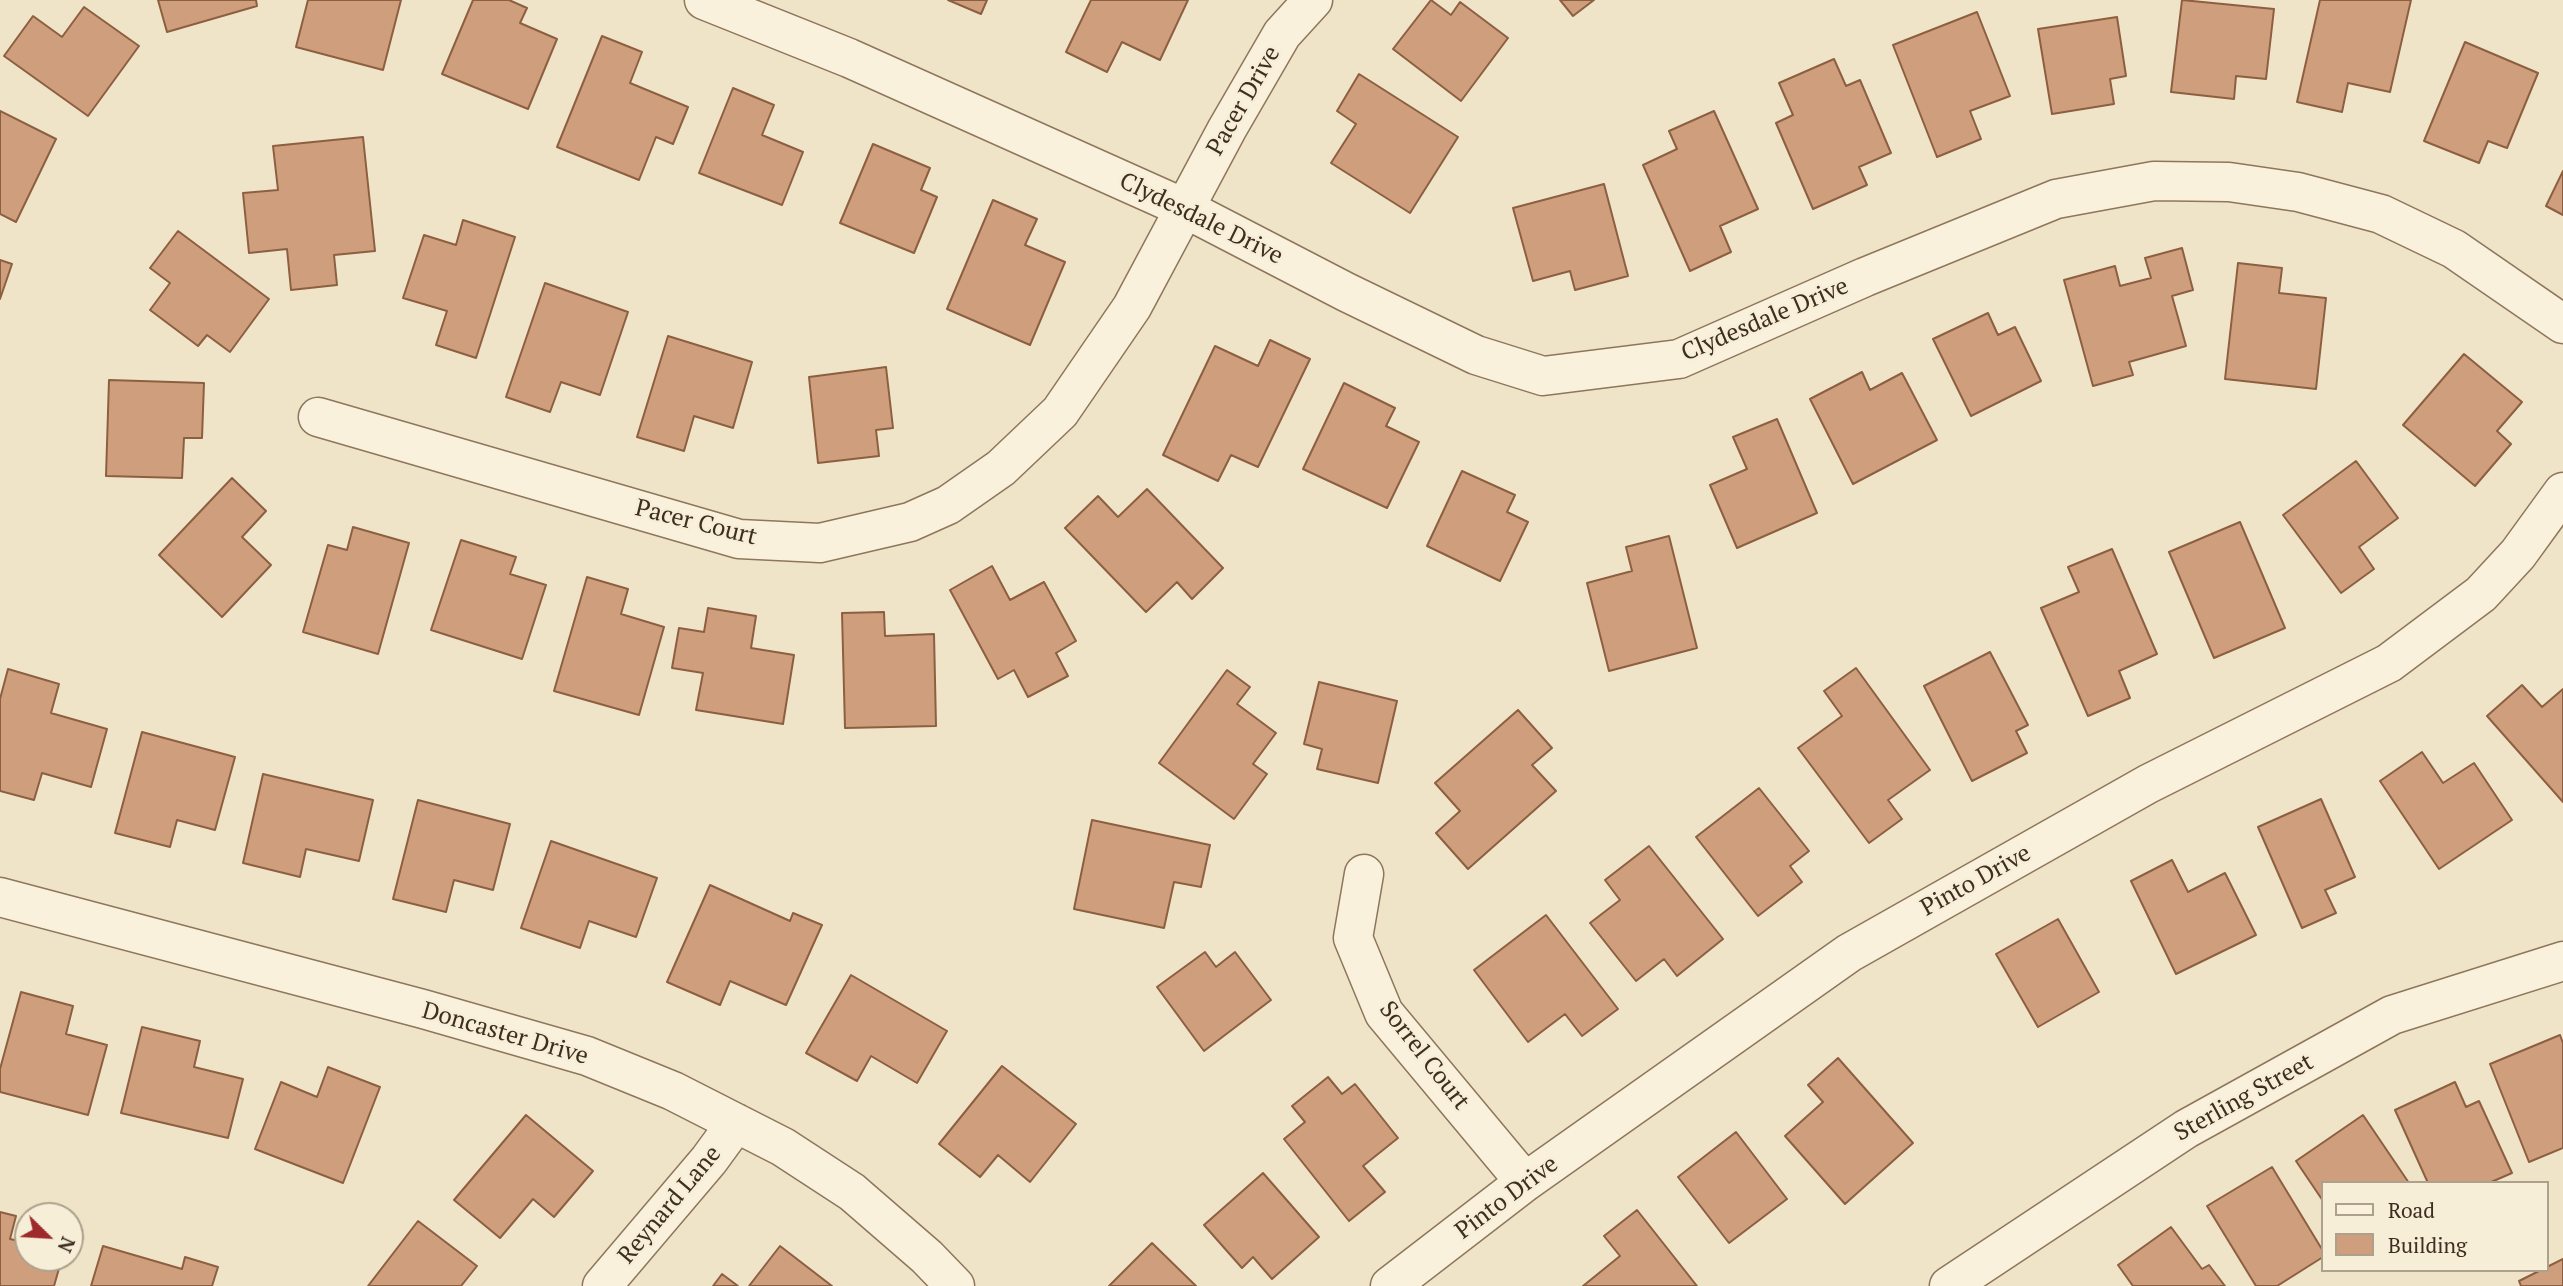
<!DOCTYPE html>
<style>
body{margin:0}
#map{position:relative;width:2563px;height:1286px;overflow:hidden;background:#f0e4c8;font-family:"PT Serif",serif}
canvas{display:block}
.legend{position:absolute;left:2321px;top:1181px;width:228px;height:91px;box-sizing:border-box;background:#f7eed8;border:2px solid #ada18e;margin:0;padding:9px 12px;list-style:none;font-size:21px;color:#3d2e20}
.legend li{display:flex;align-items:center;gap:14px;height:35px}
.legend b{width:35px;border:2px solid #ada18e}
.north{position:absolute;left:14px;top:1202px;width:70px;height:70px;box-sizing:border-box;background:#f7eed8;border:2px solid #ada18e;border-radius:50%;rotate:114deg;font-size:19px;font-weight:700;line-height:28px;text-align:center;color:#3d2e20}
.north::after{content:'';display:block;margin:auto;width:24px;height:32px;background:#9e2a2b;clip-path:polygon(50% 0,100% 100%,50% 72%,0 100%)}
</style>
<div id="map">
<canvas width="2563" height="1286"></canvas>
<ul class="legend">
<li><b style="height:9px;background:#faf1dc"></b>Road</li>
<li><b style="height:19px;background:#cf9f7d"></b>Building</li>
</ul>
<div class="north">N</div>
</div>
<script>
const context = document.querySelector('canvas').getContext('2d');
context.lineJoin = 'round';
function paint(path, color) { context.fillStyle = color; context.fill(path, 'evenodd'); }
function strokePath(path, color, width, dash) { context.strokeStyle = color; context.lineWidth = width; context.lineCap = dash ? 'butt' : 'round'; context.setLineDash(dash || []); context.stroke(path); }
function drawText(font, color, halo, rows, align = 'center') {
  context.font = font + ' "PT Serif",serif'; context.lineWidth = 5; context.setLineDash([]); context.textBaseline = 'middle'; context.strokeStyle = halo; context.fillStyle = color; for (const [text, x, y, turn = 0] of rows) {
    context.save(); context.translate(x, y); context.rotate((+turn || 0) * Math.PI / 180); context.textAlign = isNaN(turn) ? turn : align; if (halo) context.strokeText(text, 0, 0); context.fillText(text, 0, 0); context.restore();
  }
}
const building = new Path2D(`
 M 158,0 L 256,0 L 257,6 L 167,32 Z
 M 308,0 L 401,0 L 383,70 L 296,47 Z
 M 473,0 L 509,0 L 527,8 L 520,23 L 557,39 L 528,109 L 442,74 Z
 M 948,0 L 987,0 L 981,14 Z
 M 1091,0 L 1188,0 L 1160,60 L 1122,42 L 1107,72 L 1066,52 Z
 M 1431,0 L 1451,15 L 1460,2 L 1508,38 L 1461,101 L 1393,49 Z
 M 1560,0 L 1594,0 L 1573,16 Z
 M 2182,0 L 2274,9 L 2266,79 L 2236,76 L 2234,99 L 2171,92 Z
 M 2320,0 L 2411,0 L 2390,92 L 2348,83 L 2342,112 L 2297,102 Z
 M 84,7 L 139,46 L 88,116 L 4,56 L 33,16 L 62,37 Z
 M 1977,12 L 2010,96 L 1970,111 L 1981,139 L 1937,157 L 1893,45 Z
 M 2117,17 L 2126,76 L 2110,79 L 2114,104 L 2052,114 L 2038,29 Z
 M 602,36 L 642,52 L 630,83 L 688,107 L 673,144 L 656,137 L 639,180 L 557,147 Z
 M 2465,42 L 2538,73 L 2507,148 L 2488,141 L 2479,163 L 2424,141 Z
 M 1834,59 L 1846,86 L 1860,80 L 1891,153 L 1859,167 L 1867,185 L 1813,209 L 1776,123 L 1793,115 L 1779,83 Z
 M 1359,74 L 1458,137 L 1410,213 L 1331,163 L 1356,124 L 1337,111 Z
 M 733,88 L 774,105 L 762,135 L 803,152 L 782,205 L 699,173 Z
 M 0,111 L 56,139 L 16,222 L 0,214 Z
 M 1714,111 L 1758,209 L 1720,226 L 1731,252 L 1690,271 L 1643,165 L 1677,149 L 1669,131 Z
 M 363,137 L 375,251 L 334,255 L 337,285 L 291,290 L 287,249 L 249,253 L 243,193 L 278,190 L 273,146 Z
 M 873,144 L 930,168 L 921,190 L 937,197 L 914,253 L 840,223 Z
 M 2563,171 L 2563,215 L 2546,206 Z
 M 1604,184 L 1628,276 L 1575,290 L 1570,271 L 1533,281 L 1513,208 Z
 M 993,200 L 1037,219 L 1025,245 L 1065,262 L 1030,345 L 947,309 Z
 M 463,220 L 515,237 L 476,358 L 436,345 L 447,311 L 403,298 L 424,235 L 456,245 Z
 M 178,231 L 269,299 L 230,352 L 207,335 L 198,346 L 150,310 L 170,283 L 150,268 Z
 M 2182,248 L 2193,290 L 2172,296 L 2186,346 L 2129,362 L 2133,375 L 2093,386 L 2064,280 L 2115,266 L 2120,286 L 2151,278 L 2145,258 Z
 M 0,260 L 12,264 L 0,299 Z
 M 2238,263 L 2282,268 L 2279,293 L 2326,298 L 2316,389 L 2225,379 Z
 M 545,283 L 628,312 L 600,395 L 561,382 L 550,412 L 506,397 Z
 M 1988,313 L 1998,335 L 2015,327 L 2041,381 L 1971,416 L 1933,339 Z
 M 668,336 L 752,362 L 733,428 L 694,416 L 684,451 L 637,437 Z
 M 1270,340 L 1310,359 L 1258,467 L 1231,455 L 1218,481 L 1163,455 L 1215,346 L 1258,366 Z
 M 2464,354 L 2522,402 L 2497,431 L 2511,444 L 2475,486 L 2403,425 Z
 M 886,367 L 893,428 L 876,430 L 879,456 L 818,463 L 809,377 Z
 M 1862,372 L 1870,390 L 1902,373 L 1937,440 L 1853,484 L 1810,399 Z
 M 109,380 L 204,383 L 202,438 L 184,438 L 182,478 L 106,476 Z
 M 1344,383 L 1395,408 L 1386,426 L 1419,442 L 1387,508 L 1303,469 Z
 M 1777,419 L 1817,513 L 1737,548 L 1710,485 L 1747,469 L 1733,437 Z
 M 2356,461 L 2398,518 L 2359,547 L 2374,569 L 2341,593 L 2283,515 Z
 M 1462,471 L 1515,495 L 1507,512 L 1528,522 L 1500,581 L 1427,546 Z
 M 232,478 L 266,511 L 242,537 L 271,565 L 222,617 L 159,555 Z
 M 1147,489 L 1223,568 L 1192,599 L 1177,582 L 1146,612 L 1065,528 L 1098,496 L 1118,517 Z
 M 2240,522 L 2285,628 L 2214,658 L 2169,552 Z
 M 353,527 L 409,543 L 378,654 L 303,632 L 328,545 L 347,550 Z
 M 1669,536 L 1697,648 L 1609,671 L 1587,583 L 1632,571 L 1626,547 Z
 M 461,540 L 516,557 L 510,574 L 546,585 L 522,659 L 431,630 Z
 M 2112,549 L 2157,654 L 2119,671 L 2130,698 L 2088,716 L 2041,608 L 2079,592 L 2068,567 Z
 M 992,566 L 1010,600 L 1044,582 L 1076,641 L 1056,653 L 1068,676 L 1028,697 L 1014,670 L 998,679 L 950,590 Z
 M 587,577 L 628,589 L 621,614 L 664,627 L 639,715 L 554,691 Z
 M 708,608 L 756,616 L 751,648 L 794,655 L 783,724 L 696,710 L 703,673 L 672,668 L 679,628 L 704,632 Z
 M 884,612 L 885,636 L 934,634 L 936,726 L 845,728 L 842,613 Z
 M 1990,652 L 2028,725 L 2016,731 L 2027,753 L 1972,781 L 1924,686 Z
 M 1856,668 L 1930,770 L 1888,800 L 1902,819 L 1869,843 L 1798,748 L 1842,716 L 1824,691 Z
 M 8,669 L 59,684 L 51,713 L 107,729 L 91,787 L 42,773 L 34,800 L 0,791 L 0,699 Z
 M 1227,670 L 1250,687 L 1237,704 L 1276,733 L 1253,764 L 1267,774 L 1234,819 L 1159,763 Z
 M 1319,682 L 1397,701 L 1378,783 L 1317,769 L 1322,749 L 1304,744 Z
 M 2522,685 L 2542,707 L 2563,689 L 2563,802 L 2487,716 Z
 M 1518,710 L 1552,748 L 1532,765 L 1556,791 L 1468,869 L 1436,833 L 1460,811 L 1435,783 Z
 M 142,732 L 235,757 L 215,830 L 177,820 L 170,847 L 115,833 Z
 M 2422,752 L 2443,783 L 2474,763 L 2512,820 L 2439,869 L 2380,781 Z
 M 263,774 L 373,800 L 359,861 L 306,849 L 300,877 L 243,863 Z
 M 1759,788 L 1809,851 L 1790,866 L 1802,882 L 1758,916 L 1696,837 Z
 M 2321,799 L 2355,877 L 2325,890 L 2336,913 L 2302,928 L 2258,827 Z
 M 418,800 L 510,824 L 493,890 L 454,880 L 446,912 L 393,899 Z
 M 1092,820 L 1210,845 L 1201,887 L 1174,882 L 1164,928 L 1074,909 Z
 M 551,841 L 657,878 L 636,937 L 589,921 L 580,948 L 521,928 Z
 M 1649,846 L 1723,939 L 1677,976 L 1664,959 L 1636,981 L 1590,923 L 1620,900 L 1605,880 Z
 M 2172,860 L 2188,892 L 2225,873 L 2256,935 L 2176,974 L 2131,881 Z
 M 710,885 L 790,921 L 793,913 L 822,925 L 786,1005 L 730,981 L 720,1005 L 667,982 Z
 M 1546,915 L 1618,1009 L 1582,1036 L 1565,1014 L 1528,1042 L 1474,970 Z
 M 2058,919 L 2099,992 L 2038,1027 L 1996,954 Z
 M 1205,952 L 1216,967 L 1235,952 L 1271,1000 L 1204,1051 L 1157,987 Z
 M 851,975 L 947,1031 L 917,1083 L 871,1056 L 857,1081 L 806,1053 Z
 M 21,992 L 73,1006 L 66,1034 L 107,1045 L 88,1115 L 0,1092 L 0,1069 Z
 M 142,1027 L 200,1041 L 194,1067 L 243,1079 L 228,1138 L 121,1113 Z
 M 2560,1035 L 2563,1043 L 2563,1148 L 2529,1162 L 2490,1064 Z
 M 1838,1058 L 1913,1143 L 1845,1204 L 1785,1136 L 1823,1102 L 1808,1085 Z
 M 1002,1066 L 1076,1124 L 1030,1182 L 998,1155 L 980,1177 L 939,1144 Z
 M 328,1067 L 380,1087 L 343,1183 L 255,1149 L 281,1082 L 317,1097 Z
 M 1328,1077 L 1342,1094 L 1355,1084 L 1398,1138 L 1363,1166 L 1385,1192 L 1349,1221 L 1284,1139 L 1305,1122 L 1292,1106 Z
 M 2455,1082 L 2466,1107 L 2479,1101 L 2512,1173 L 2489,1183 L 2428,1183 L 2395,1110 Z
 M 526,1115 L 593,1171 L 554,1217 L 533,1199 L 500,1238 L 454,1200 Z
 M 2363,1115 L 2409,1183 L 2323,1183 L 2323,1201 L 2296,1161 Z
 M 1736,1132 L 1787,1199 L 1729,1243 L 1678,1177 Z
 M 2272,1167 L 2323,1251 L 2323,1257 L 2277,1286 L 2256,1286 L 2207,1206 Z
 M 1263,1173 L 1319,1237 L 1272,1279 L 1253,1257 L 1242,1268 L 1204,1225 Z
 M 1637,1210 L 1697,1286 L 1583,1286 L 1620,1256 L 1604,1236 Z
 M 0,1212 L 16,1216 L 10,1239 L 28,1243 L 28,1258 L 62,1258 L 54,1286 L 0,1286 Z
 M 418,1221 L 477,1266 L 461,1286 L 368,1286 Z
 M 2171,1227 L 2202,1269 L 2209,1265 L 2225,1286 L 2133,1286 L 2118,1265 Z
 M 1152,1243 L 1196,1286 L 1109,1286 Z
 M 103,1246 L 182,1269 L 185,1257 L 218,1267 L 212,1286 L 91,1286 Z
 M 780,1246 L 832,1286 L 749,1286 Z
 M 2563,1259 L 2563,1286 L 2521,1286 L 2519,1281 L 2541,1270 L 2547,1270 L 2547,1267 Z
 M 722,1274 L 738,1286 L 713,1286 Z`);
paint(building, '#cf9f7d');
strokePath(building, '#8d5f41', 2);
const street = new Path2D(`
 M 704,0 L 849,58 L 1184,208 L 1346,292 L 1476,355 L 1543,376 L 1679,359 L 1865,277 L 2056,199 L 2154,181 L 2229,182 L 2298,192 L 2381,214 L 2454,249 L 2563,324
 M 318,417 L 739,539 L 820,543 L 910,522 L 948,505 L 1001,468 L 1060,412 L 1132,307 L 1227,129 L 1282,34 L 1313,0
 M 1364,874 L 1353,938 L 1384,1013 L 1525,1182
 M 0,897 L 423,1009 L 587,1056 L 673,1091 L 783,1147 L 852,1192 L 927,1257 L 955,1286
 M 602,1286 L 709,1160 L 736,1123
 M 1390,1286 L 1525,1182 L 1849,953 L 2148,784 L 2389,663 L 2481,594 L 2518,554 L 2563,492
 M 1949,1286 L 2186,1129 L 2392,1015 L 2563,961`);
strokePath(street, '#8d765c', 41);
strokePath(street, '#faf1dc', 38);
drawText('24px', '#3d2e20', '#f7eed8', [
 ["Pacer Drive",1244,101,-60],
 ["Clydesdale Drive",1201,219,26],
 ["Clydesdale Drive",1765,320,-23],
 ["Pacer Court",696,523,14],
 ["Pinto Drive",1976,881,-29],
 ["Doncaster Drive",505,1034,16],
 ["Sorrel Court",1424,1056,52],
 ["Sterling Street",2244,1098,-29],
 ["Pinto Drive",1507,1198,-37],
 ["Reynard Lane",670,1205,-50]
]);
</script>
